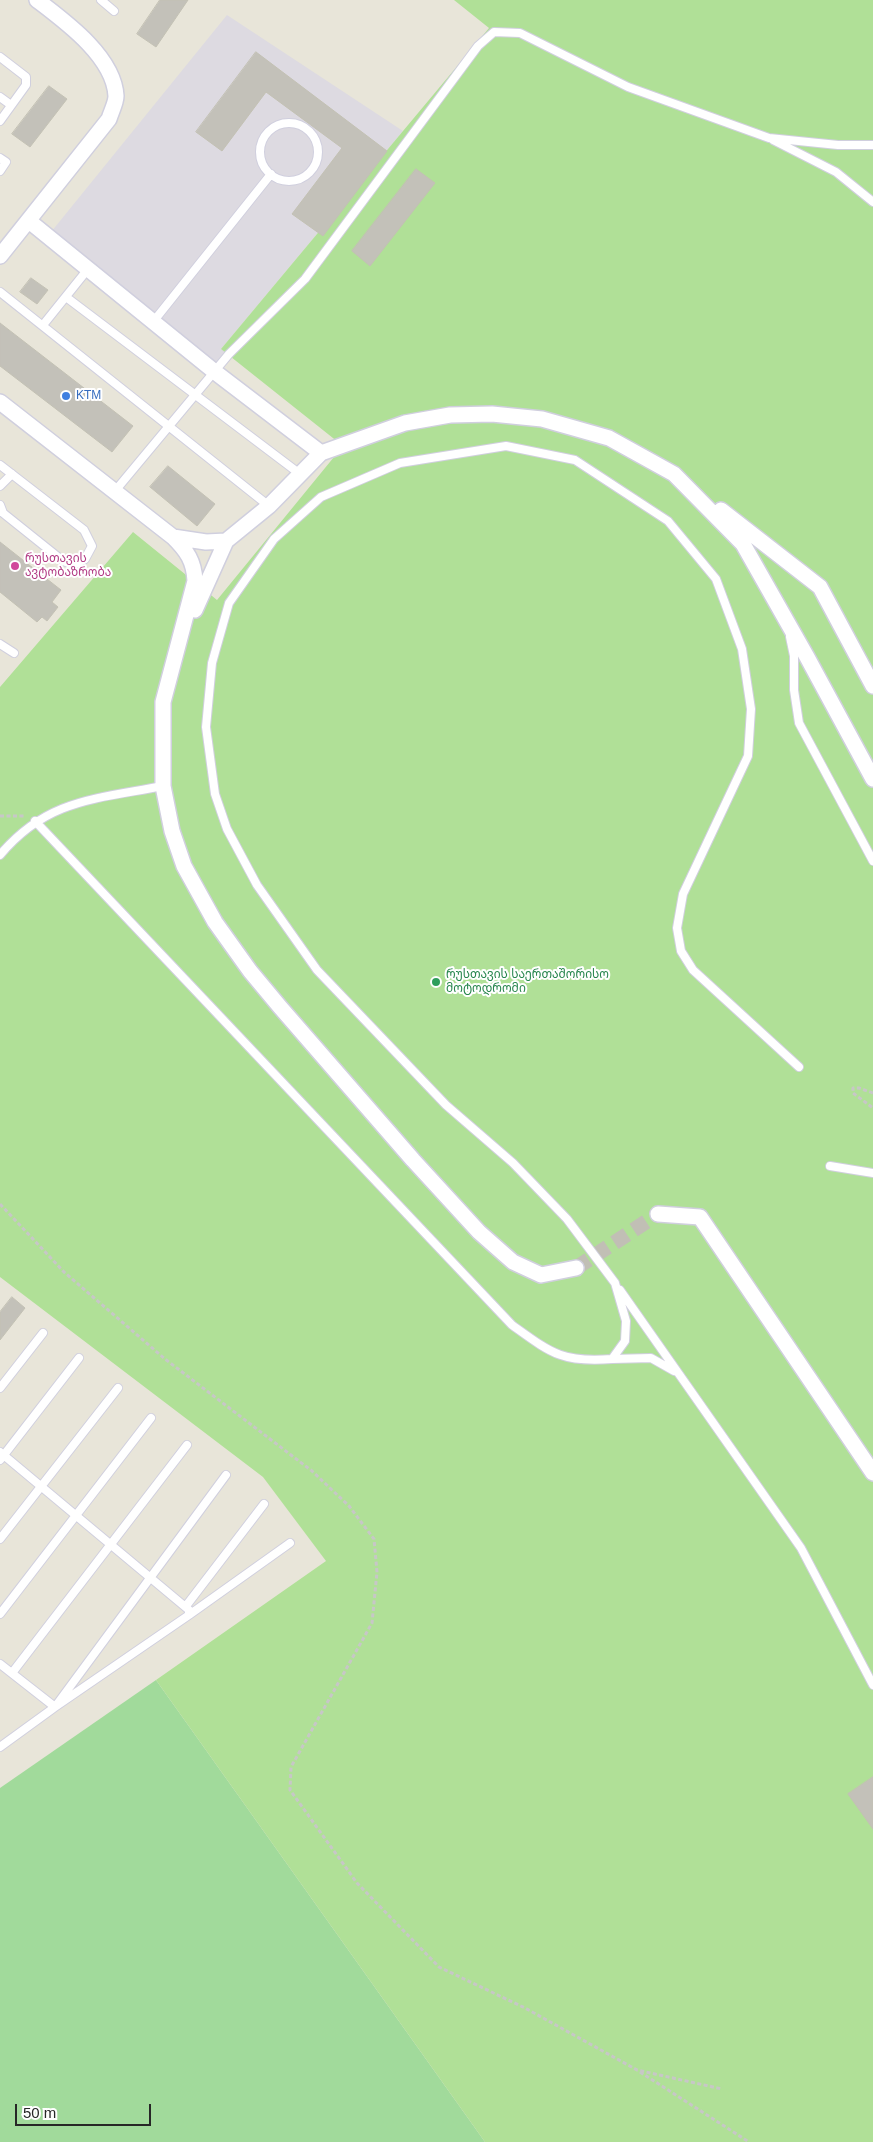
<!DOCTYPE html>
<meta charset="utf-8">
<style>
body{margin:0}
#map{position:relative;width:873px;height:2142px;overflow:hidden;background:#e8e5d9;font-family:Arial,sans-serif}
canvas{display:block}
.scale{position:absolute;left:15px;top:2104px;width:136px;height:22px;box-sizing:border-box;border:2px solid #272727;border-top:0;padding-left:6px;font-size:15px;line-height:18px;white-space:nowrap;color:#272727;-webkit-text-stroke:4px #fff;paint-order:stroke}
</style>
<div id="map">
<canvas width="873" height="2142"></canvas>
<div class="scale">50 m</div>
</div>
<script>
const context = document.querySelector('canvas').getContext('2d');
context.lineJoin = 'round';
function paint(path, color) { context.fillStyle = color; context.fill(path, 'evenodd'); }
function strokePath(path, color, width, dash) { context.strokeStyle = color; context.lineWidth = width; context.lineCap = dash ? 'butt' : 'round'; context.setLineDash(dash || []); context.stroke(path); }
function drawText(font, color, halo, rows, align = 'center') {
  context.font = font + ' Arial,"Noto Sans Georgian",sans-serif'; context.lineWidth = 4; context.setLineDash([]); context.textBaseline = 'middle'; context.strokeStyle = halo; context.fillStyle = color; for (const [text, x, y, turn = 0] of rows) {
    context.save(); context.translate(x, y); context.rotate((+turn || 0) * Math.PI / 180); context.textAlign = isNaN(turn) ? turn : align; if (halo) context.strokeText(text, 0, 0); context.fillText(text, 0, 0); context.restore();
  }
}
paint(new Path2D(`
 M 227,15 L 403,131 L 221,349 L 229,354 L 215,372 L 47,237 Z`), '#dddae1');
paint(new Path2D(`
 M 156,1680 L 485,2142 L 0,2142 L 0,1788 Z`), '#a1da9b');
paint(new Path2D(`
 M 454,0 L 873,0 L 873,2142 L 485,2142 L 156,1680 L 326,1561 L 263,1477 L 0,1277 L 0,687 L 133,532 L 217,600 L 343,446 L 221,349 L 489,28 Z`), '#b0e097');
const building = new Path2D(`
 M 160,0 L 188,0 L 156,47 L 137,34 Z
 M 256,52 L 387,151 L 323,236 L 292,214 L 342,148 L 266,92 L 222,151 L 196,132 Z
 M 49,86 L 67,99 L 30,147 L 12,134 Z
 M 416,169 L 435,183 L 370,266 L 352,251 Z
 M 31,278 L 48,290 L 37,304 L 20,292 Z
 M 0,323 L 133,426 L 112,452 L 0,366 Z
 M 168,466 L 215,504 L 197,526 L 150,487 Z
 M 0,542 L 61,590 L 52,602 L 58,607 L 47,621 L 42,617 L 37,622 L 0,592 Z
 M 12,1297 L 25,1308 L 0,1340 L 0,1312 Z
 M 873,1777 L 873,1829 L 848,1794 Z`);
paint(building, '#c3c1b9');
strokePath(building, '#c3c1b4', 1);
strokePath(new Path2D(`
 M 576,1268 L 658,1214`), '#c1bfb5', 15, [15, 8]);
const service = new Path2D(`
 M 101,0 L 114,11
 M 0,57 L 26,77 L 26,85 L 0,121
 M 0,97 L 11,105
 M260 152a29 29 0 1 1 58 0a29 29 0 1 1-58 0Z
 M 773,140 L 836,172 L 873,202
 M 0,158 L 6,162 L 0,171
 M 0,292 L 269,506
 M 66,297 L 300,474
 M 153,322 L 271,174
 M 43,325 L 88,269
 M 0,465 L 84,530 L 92,546 L 85,559 L 74,565 L 63,561 L 3,513 L 0,505
 M 0,486 L 12,474
 M 115,491 L 229,354 L 305,279 L 478,46 L 494,32 L 520,33 L 628,87 L 769,138 L 838,145 L 873,145
 M 790,637 L 794,656 L 794,690 L 799,723 L 873,861
 M 0,644 L 14,653
 M 35,821 L 512,1325 C 551,1353 562,1363 612,1359 L 625,1341 L 626,1321 L 615,1283 L 567,1219 L 513,1163 L 446,1105 L 317,970 L 257,885 L 227,829 L 215,794 L 206,727 L 212,663 L 229,603 L 274,539 L 321,497 L 400,463 L 506,446 L 575,460 L 668,521 L 716,579 L 742,649 L 751,709 L 748,756 L 683,894 L 677,928 L 681,951 L 693,970 L 799,1067
 M 0,855 C 47,799 96,799 163,786
 M 830,1166 L 873,1173
 M 620,1290 L 801,1548 L 873,1685
 M 612,1359 L 651,1358 L 674,1371
 M 0,1388 L 43,1333
 M 0,1452 L 189,1610 L 189,1615 L 55,1707 L 0,1747
 M 0,1460 L 79,1358
 M 0,1539 L 118,1388
 M 186,1606 L 264,1504
 M 0,1614 L 151,1418
 M 189,1615 L 290,1543
 M 0,1664 L 55,1707 L 226,1475
 M 12,1673 L 187,1445`);
const minor = new Path2D(`
 M 29,221 L 215,372 L 321,453
 M 0,256 L 109,119 C 111,112 116,103 116,96 C 114,57 66,22 37,0
 M 0,402 L 173,537 L 206,542 L 226,541 L 269,506 L 321,453 L 405,423 L 450,415 L 492,414 L 542,419 L 609,438 L 674,474 L 743,544 L 807,657 L 873,779
 M 721,510 L 820,587 L 873,686
 M 173,537 C 187,551 194,561 195,581 L 163,702 L 163,786 L 172,831 L 184,866 L 215,922 L 250,971 L 280,1007 L 413,1160 L 479,1232 L 513,1262 L 541,1275 L 576,1268
 M 195,610 L 226,541
 M 658,1214 L 700,1217 L 873,1473`);
strokePath(service, '#d0cfde', 10);
strokePath(minor, '#d0cfde', 18);
strokePath(new Path2D(`
 M 0,816 L 24,816
 M 873,1093 L 859,1088 L 853,1088 L 853,1093 L 873,1108
 M 0,1204 L 64,1272 L 165,1359 L 312,1471 L 349,1506 L 374,1539 L 377,1572 L 372,1623 L 291,1767 L 290,1790 L 357,1883 L 439,1967 L 525,2008 L 637,2070 L 722,2089
 M 640,2072 L 749,2142`), '#c7c7c7', 3, [4, 2.5]);
strokePath(service, '#fff', 8);
strokePath(minor, '#fff', 15);
for (const [x, y, r, color] of [
 [66,396,5,"#3f7fe0"],
 [15,566,5,"#d1479c"],
 [436,982,5,"#2e9e5b"]
]) { const dot = new Path2D(); dot.arc(x, y, r, 0, 2 * Math.PI); context.fillStyle = color; context.fill(dot); strokePath(dot, '#fff', 2); }
drawText('12px', '#366cbe', '#fff', [
 ["KTM",76,396]
], 'left');
drawText('12px', '#b23c85', '#fff', [
 ["რუსთავის",25,559],
 ["ავტობაზრობა",25,573]
], 'left');
drawText('12px', '#27864d', '#fff', [
 ["რუსთავის საერთაშორისო",446,975],
 ["მოტოდრომი",446,989]
], 'left');
</script>
